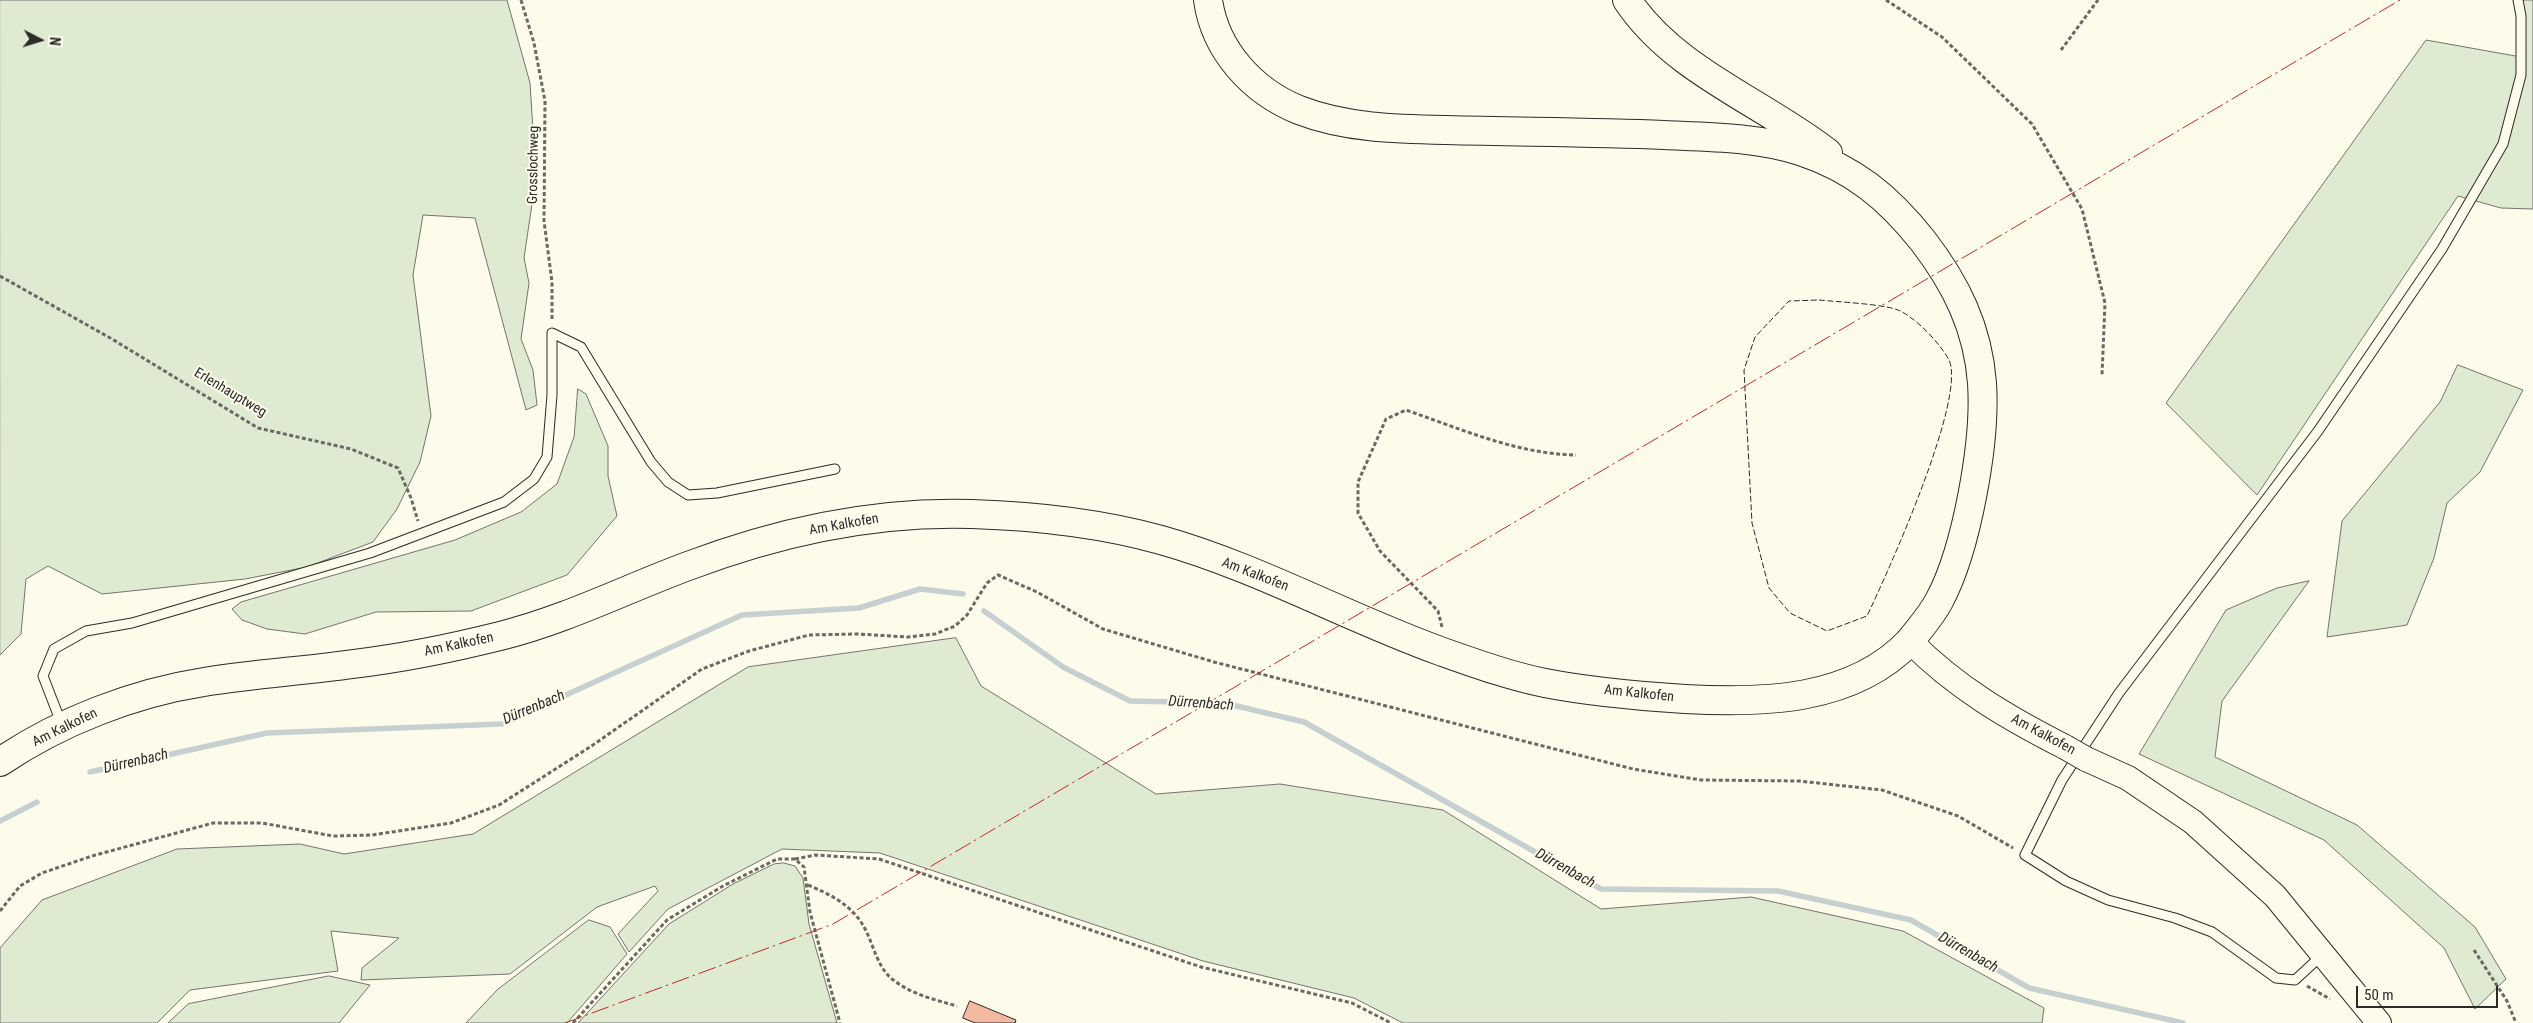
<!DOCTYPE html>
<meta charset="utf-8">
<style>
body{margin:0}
#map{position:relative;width:2533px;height:1023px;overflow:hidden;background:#fdfbea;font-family:"Roboto Condensed",sans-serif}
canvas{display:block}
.north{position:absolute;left:15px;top:15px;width:50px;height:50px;-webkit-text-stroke:4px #fdfbea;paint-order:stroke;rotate:95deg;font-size:14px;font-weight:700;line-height:20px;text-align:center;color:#2b2b2b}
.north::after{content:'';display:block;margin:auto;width:18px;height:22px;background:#2b2b2b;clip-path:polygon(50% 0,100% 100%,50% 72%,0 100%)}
.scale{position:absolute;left:2356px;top:986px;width:142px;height:22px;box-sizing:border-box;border:2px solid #2b2b2b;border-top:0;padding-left:6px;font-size:15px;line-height:18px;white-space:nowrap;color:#2b2b2b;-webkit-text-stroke:4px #fdfbea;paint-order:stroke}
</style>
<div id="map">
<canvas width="2533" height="1023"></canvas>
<div class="north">N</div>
<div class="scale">50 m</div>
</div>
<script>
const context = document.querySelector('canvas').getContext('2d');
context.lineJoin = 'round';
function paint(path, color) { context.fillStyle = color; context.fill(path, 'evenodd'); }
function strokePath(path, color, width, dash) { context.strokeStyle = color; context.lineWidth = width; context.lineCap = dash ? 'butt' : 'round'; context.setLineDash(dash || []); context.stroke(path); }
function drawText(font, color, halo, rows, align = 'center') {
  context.font = font + ' "Roboto Condensed",sans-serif'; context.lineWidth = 4; context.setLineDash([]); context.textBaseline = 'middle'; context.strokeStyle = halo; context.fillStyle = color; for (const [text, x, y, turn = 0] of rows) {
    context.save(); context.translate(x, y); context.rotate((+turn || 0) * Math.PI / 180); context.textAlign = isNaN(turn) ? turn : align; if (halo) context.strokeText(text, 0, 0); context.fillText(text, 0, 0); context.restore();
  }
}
const green = new Path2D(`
 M 0,0 L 507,0 L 530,83 L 536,177 L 524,258 L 529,283 L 521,339 L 533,370 L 537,405 L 526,410 L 475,218 L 423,215 L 413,275 L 431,416 L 420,462 L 397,509 L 373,542 L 307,567 L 245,579 L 102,594 L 48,566 L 26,579 L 21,634 L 0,655 Z
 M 2523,0 L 2533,0 L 2533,209 L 2501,208 L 2458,196 L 2257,495 L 2166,403 L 2426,40 L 2521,57 Z
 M 2458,365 L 2523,390 L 2480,472 L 2447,503 L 2434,558 L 2407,625 L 2327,637 L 2342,521 L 2440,402 Z
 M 578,389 L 586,394 L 608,446 L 608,476 L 617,516 L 567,575 L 471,611 L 376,612 L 305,634 L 267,629 L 242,620 L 232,609 L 241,602 L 455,540 L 521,512 L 557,484 L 574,437 Z
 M 2309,581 L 2222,701 L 2215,757 L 2357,825 L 2475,927 L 2506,979 L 2475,1009 L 2444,948 L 2324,840 L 2139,754 L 2226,610 L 2277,588 Z
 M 956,638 L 981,686 L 1156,794 L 1280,784 L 1443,810 L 1601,909 L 1751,897 L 1903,931 L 2044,1008 L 2042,1023 L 1403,1023 L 1354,998 L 1203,961 L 880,853 L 782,849 L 668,909 L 629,952 L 618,934 L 658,891 L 655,886 L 597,907 L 510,974 L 361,980 L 362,968 L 399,938 L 331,931 L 338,971 L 190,990 L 157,1023 L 0,1023 L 0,948 L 42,900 L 177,849 L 300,844 L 344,854 L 473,834 L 748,667 Z
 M 784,863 L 795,866 L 803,878 L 809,924 L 837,1023 L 578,1023 L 669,924 L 733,884 L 774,864 Z
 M 589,920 L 610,927 L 627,954 L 567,1023 L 466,1023 L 497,990 Z
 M 329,976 L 370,985 L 339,1023 L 168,1023 L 188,1004 Z`);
paint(green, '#deebd1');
strokePath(green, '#74746e', 1);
strokePath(new Path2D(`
 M 984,611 L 1063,667 L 1130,701 L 1224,703 L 1304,722 L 1601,889 L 1778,891 L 1911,920 L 2029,988 L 2183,1023
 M 90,772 L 267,733 L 502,724 L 742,615 L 859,608 L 920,589 L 963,594
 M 0,821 L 37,802`), '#c7d0d0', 5.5);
const building = new Path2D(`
 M 970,1001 L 1016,1020 L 1015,1023 L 975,1023 L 963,1018 Z`);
paint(building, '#f2b8a0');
strokePath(building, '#2b2b2b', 1);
const lane = new Path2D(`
 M 62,725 L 43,676 L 54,649 L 86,631 L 132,623 L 370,553 L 504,502 L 534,479 L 547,457 L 552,395 L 552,333 L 581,347 L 651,462 L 668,482 L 688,495 L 717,493 L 835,469
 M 2321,956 L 2295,980 L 2276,978 L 2212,932 L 2175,918 L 2108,900 L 2066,881 L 2025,855 L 2062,780 L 2119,693 L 2318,431 L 2442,249 L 2503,144 L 2521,75 L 2521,16 L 2518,0`);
const secondary = new Path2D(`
 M 1910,641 C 1955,687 2008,718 2065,747
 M 2086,759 L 2128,778 L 2193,822 L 2275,896 L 2379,1023`);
const primary = new Path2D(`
 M 0,762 C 59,722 133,693 204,682 C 253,674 303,671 353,664 C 403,658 452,648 500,636 C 565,620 626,589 688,566 C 778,532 876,511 972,514 C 1035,516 1100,523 1161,540 C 1257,567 1346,617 1440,651 C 1474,663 1510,676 1545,683 C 1591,692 1638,696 1685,699 C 1762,703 1852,702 1910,641`);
const highway = new Path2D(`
 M 1208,0 C 1215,50 1252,91 1299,110 C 1345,128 1397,129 1446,130 C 1519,132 1592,132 1664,135 C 1710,137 1756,137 1800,151 C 1854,169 1888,197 1923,241 C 1956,284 1978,328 1982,383 C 1986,441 1967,549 1939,601 C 1931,616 1920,628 1910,641
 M 1627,0 C 1674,71 1763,102 1828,153`);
strokePath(lane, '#2b2b2b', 11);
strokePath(secondary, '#2b2b2b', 26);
strokePath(primary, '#2b2b2b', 30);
strokePath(highway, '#2b2b2b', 30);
strokePath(new Path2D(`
 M 521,0 L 534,43 L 545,101 L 544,221 L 552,282 L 552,320
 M 1886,0 L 1942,37 L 2032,124 L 2082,209 L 2105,303 L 2102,375
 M 2061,50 L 2098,0
 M 0,276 L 112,339 L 258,428 L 351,449 L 398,468 L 411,498 L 418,521
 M 1442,627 L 1438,611 L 1380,551 L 1358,513 L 1358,482 L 1386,419 L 1406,410 C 1461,429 1517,454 1576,455
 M 795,859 L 815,855 L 879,859 L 1201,967 L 1352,1003 L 1391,1023
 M 808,885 C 829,894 848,903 861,922 C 874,941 875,968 896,982 C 914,995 936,1000 957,1006
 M 0,911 L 20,886 L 42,873 L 92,856 L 213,823 L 262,823 L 333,836 L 372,835 L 451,823 L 499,805 L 590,747 L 702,669 L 749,651 L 809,635 L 857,634 L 908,637 L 935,634 L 955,626 L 967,615 L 987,583 L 998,575 L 1037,592 L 1103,629 L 1214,662 L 1633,769 L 1701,780 L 1799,781 L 1882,790 L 1958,816 L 2013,848
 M 2474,950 L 2507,1001 L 2516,1023
 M 2307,986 L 2330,999
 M 573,1023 L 667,920 L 723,886 L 777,859 L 795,859 L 804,867 L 810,912 L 840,1023`), '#6a6964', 3, [4, 2.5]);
strokePath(lane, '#fdfbea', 9);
strokePath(secondary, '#fdfbea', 24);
strokePath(primary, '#fdfbea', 28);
strokePath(highway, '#fdfbea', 28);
const secondaryBridge = new Path2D(`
 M 2065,747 L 2086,759`);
strokePath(secondaryBridge, '#2b2b2b', 26, []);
strokePath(secondaryBridge, '#fdfbea', 24);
strokePath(new Path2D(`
 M 1819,300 C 1838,302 1883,304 1898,310 C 1915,317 1940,343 1949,360 C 1967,398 1887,574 1867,616 L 1827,631 L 1790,613 L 1769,588 L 1752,523 L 1744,370 L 1755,337 L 1789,301 Z`), '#2b2b2b', 1, [6, 2.5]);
strokePath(new Path2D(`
 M 565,1023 L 833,924 L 2400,0`), '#c62828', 1, [18, 4, 2.5, 4]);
drawText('14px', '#2b2b2b', '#fdfbea', [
 ["Grosslochweg",534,165,-89],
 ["Erlenhauptweg",230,393,31],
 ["Am Kalkofen",844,525,-10],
 ["Am Kalkofen",1255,575,21],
 ["Am Kalkofen",459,645,-12],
 ["Am Kalkofen",1639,694,6],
 ["Am Kalkofen",65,728,-26],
 ["Am Kalkofen",2043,735,28]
]);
drawText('italic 15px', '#2b2b2b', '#fdfbea', [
 ["Dürrenbach",1201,704,4],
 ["Dürrenbach",534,708,-23],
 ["Dürrenbach",136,762,-13],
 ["Dürrenbach",1565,869,29],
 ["Dürrenbach",1968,953,30]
]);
</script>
